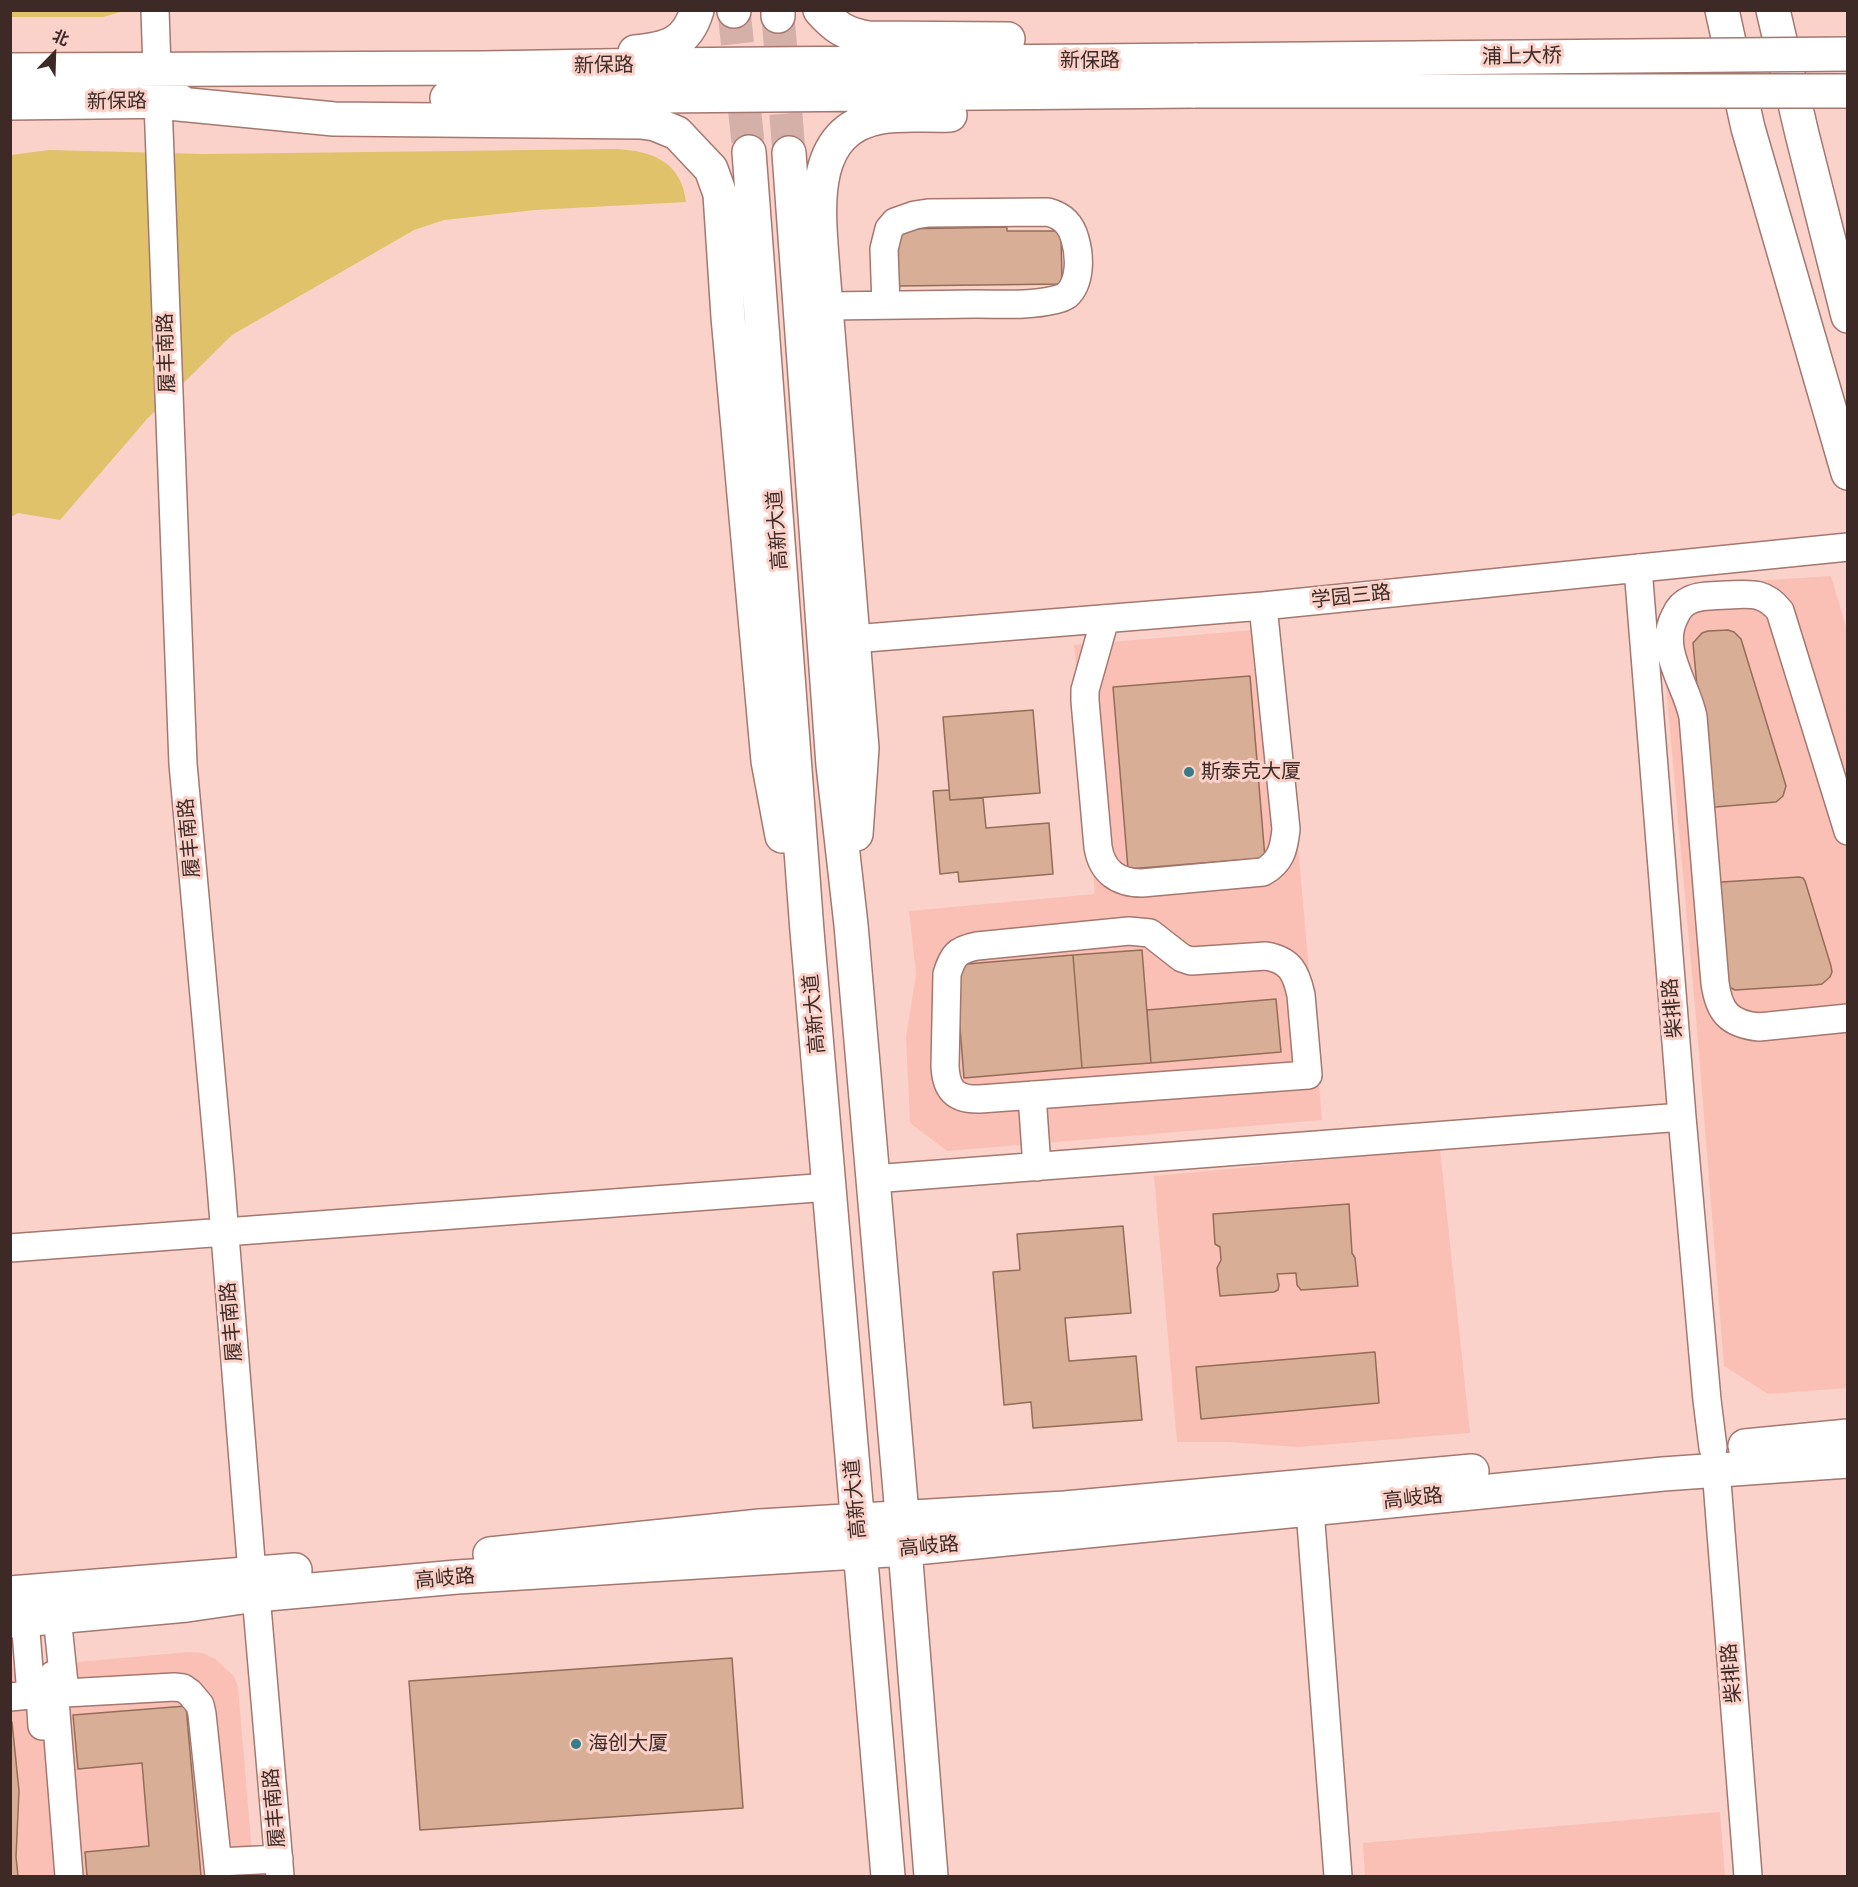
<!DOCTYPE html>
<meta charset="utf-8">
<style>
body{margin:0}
#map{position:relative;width:1858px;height:1887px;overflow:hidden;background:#fad2ca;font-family:Manrope,"Noto Sans SC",sans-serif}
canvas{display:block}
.frame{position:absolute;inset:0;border:12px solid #3d2a27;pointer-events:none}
.north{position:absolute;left:24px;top:24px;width:60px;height:60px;-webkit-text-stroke:4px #fad2ca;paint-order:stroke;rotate:23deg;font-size:16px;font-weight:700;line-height:24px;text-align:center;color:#3d2a27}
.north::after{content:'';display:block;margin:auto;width:21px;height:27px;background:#3d2a27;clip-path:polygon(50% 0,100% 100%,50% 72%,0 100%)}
</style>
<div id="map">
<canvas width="1858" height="1887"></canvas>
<div class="frame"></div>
<div class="north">北</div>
</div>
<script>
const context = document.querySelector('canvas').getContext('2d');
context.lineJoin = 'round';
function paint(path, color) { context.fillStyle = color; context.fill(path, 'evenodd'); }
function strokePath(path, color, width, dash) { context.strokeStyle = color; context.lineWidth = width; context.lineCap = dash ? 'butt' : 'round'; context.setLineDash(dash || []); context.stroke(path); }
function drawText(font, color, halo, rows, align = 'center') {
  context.font = font + ' Manrope,"Noto Sans SC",sans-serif'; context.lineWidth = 6; context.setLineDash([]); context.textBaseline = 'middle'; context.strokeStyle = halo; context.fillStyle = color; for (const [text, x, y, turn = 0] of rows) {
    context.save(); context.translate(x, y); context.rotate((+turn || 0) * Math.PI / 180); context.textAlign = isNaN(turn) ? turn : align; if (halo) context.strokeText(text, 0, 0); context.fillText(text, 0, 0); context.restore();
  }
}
paint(new Path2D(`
 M 1831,576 L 1847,630 L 1847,1388 L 1768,1394 L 1724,1366 L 1698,1041 L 1662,642 L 1707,584 Z
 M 1279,628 L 1322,1120 L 947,1151 L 910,1123 L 906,1037 L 916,974 L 909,911 L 1095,894 L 1074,645 Z
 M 1440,1149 L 1470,1433 L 1297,1447 L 1228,1442 L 1177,1442 L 1154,1176 Z
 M 188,1652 L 203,1653 L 215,1659 L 234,1676 L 238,1687 L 254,1876 L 11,1876 L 11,1668 Z
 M 1720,1812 L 1725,1876 L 1365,1876 L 1363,1843 Z`), '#fac0b5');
paint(new Path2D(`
 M 11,10 L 124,10 L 124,11 L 103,17 L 11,17 Z
 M 616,149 C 652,151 681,161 686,202 L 535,210 L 444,220 L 414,230 L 232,335 L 147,419 L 60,520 L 18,513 L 11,517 L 11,155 L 49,150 L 204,154 Z`), '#e0c26b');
const building = new Path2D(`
 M 1007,227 L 1007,231 L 1061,231 L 1062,284 L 898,286 L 897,229 Z
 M 1728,630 L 1734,632 L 1741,639 L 1786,786 L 1783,796 L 1776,802 L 1715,807 L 1711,806 L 1707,796 L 1693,643 L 1702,633 L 1708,631 Z
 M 1250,676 L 1265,858 L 1128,869 L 1113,687 Z
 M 1033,710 L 1040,793 L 950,800 L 943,717 Z
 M 949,790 L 950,800 L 983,798 L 986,828 L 1049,823 L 1053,874 L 959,882 L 958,872 L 940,874 L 933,791 Z
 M 1799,877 L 1803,878 L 1805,881 L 1831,966 L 1832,972 L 1830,977 L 1822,984 L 1815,985 L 1735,990 L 1731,988 L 1727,985 L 1720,884 L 1722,882 Z
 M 1142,950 L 1151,1063 L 1082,1068 L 1073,955 Z
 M 1073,955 L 1082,1068 L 964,1078 L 955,965 Z
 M 1276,999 L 1281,1052 L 1151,1063 L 1147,1010 Z
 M 1349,1204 L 1352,1253 L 1355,1258 L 1358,1286 L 1301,1290 L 1297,1285 L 1296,1273 L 1277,1274 L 1279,1285 L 1278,1290 L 1274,1292 L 1220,1296 L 1217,1268 L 1221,1260 L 1220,1247 L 1215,1244 L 1213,1214 Z
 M 1123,1226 L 1131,1313 L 1065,1318 L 1069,1361 L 1136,1356 L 1142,1420 L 1033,1428 L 1031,1402 L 1004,1405 L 993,1272 L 1020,1270 L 1017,1234 Z
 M 1375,1352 L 1379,1403 L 1201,1419 L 1196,1367 Z
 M 732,1658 L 743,1808 L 420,1830 L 409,1681 Z
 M 186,1706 L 201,1876 L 87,1876 L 85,1852 L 149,1846 L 142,1763 L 78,1769 L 73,1715 Z
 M 12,1722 L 19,1791 L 16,1857 L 18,1876 L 10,1876 L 10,1723 Z`);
paint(building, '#d8ae97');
strokePath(building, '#936d57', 1.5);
strokePath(new Path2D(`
 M 734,11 L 749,152
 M 778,16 L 789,153`), '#d4b0a9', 33, [33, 16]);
const minor = new Path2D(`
 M 155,10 L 157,69
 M 158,102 L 183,764 L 220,1173 L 252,1573
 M 826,306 C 876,305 926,305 977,304 C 1002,304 1030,306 1054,300 C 1059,299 1063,298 1067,295 C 1081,282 1080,256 1075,239 C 1071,224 1063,216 1048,212 L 928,213 L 915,215 L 895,222 L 889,229 L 884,249 L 886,305
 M 1638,568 L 1682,1117 L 1707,1400 L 1713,1448
 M 1105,619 L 1085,690 L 1085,701 L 1098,847 C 1102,872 1118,883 1142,883 L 1263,872 C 1281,862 1284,849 1286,829 L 1263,606
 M 853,639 L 1263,606 L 1848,547
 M 1848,831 L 1780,611 C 1764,591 1750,594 1726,595 C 1715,596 1700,595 1690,600 C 1683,603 1678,609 1675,616 C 1657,649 1687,685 1693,717 L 1715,983 C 1719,1012 1729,1024 1759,1027 L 1848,1018
 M 1129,931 L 1150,933 L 1182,958 L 1191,961 L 1266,956 C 1290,960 1296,972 1301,995 L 1308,1075 L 980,1099 C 955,1100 946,1090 945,1066 L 947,974 C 953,955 957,950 977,946 Z
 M 1032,1095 L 1037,1167
 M 873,1179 L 1682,1117
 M 10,1248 L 829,1187
 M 1716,1469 L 1748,1876
 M 1310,1510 L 1338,1876
 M 256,1595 L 280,1876
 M 57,1616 L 65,1693 L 174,1687 L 183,1688 L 190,1693 L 200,1705 L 202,1714 L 219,1876
 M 25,1619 L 31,1695
 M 53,1675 L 69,1876
 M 10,1697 L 40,1694 L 42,1726
 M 218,1862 L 279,1859`);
const major = new Path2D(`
 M 734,10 L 734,11
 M 778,10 L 778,16
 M 820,10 C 835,27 845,34 868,38 L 1008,39
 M 1722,10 L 1748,128 L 1848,473
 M 1773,10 L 1802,134 L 1848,316
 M 635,52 C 667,49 687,44 697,10
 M 10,70 L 483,68 L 657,65 L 1197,60
 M 447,98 L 1195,91
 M 158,102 L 334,119 L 641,122 L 655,124 L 677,133 L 711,169 L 720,194 L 728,317 L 768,761 L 782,836
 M 10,103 L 180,101
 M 749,152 L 807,931 L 888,1876
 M 789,153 L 833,765 L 851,925 L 905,1549 L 931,1876
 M 856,834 L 862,748 L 823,271 C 819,214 806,130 881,117 C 902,113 928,116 950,115
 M 1745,1446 L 1848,1436
 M 490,1554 L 760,1526 L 1065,1508 L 1472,1471
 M 10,1593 L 295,1570
 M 10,1621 L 187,1605 L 256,1595 L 457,1577 L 905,1549 L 1663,1474 L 1848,1461`);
strokePath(minor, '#a4776f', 30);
strokePath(major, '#a4776f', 36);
strokePath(minor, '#fff', 27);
strokePath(major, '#fff', 33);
const majorBridge = new Path2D(`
 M 1197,60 L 1848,54
 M 1195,91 L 1848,91`);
strokePath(majorBridge, '#a4776f', 36, []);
strokePath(majorBridge, '#fff', 33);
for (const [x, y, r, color] of [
 [1189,772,6,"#377c89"],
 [576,1744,6,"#377c89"]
]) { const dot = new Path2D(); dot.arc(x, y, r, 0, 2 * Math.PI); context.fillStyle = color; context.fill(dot); strokePath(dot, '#fad2ca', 2); }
drawText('20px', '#3d2a27', '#fad2ca', [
 ["浦上大桥",1522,57,-1],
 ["新保路",1090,61],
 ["新保路",604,66,-1],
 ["新保路",117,102,-1],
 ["履丰南路",167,353,-92],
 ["高新大道",778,530,-94],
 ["学园三路",1351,597,-6],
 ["履丰南路",190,838,-95],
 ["柴排路",1673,1008,-95],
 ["高新大道",815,1014,-95],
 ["履丰南路",232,1322,-95],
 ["高新大道",856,1499,-95],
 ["高岐路",1413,1499,-6],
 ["高岐路",929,1547,-5],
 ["高岐路",445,1579,-5],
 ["柴排路",1732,1673,-95],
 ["履丰南路",275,1808,-95]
]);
drawText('20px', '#3d2a27', '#fad2ca', [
 ["斯泰克大厦",1201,772],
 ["海创大厦",588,1744]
], 'left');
</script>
